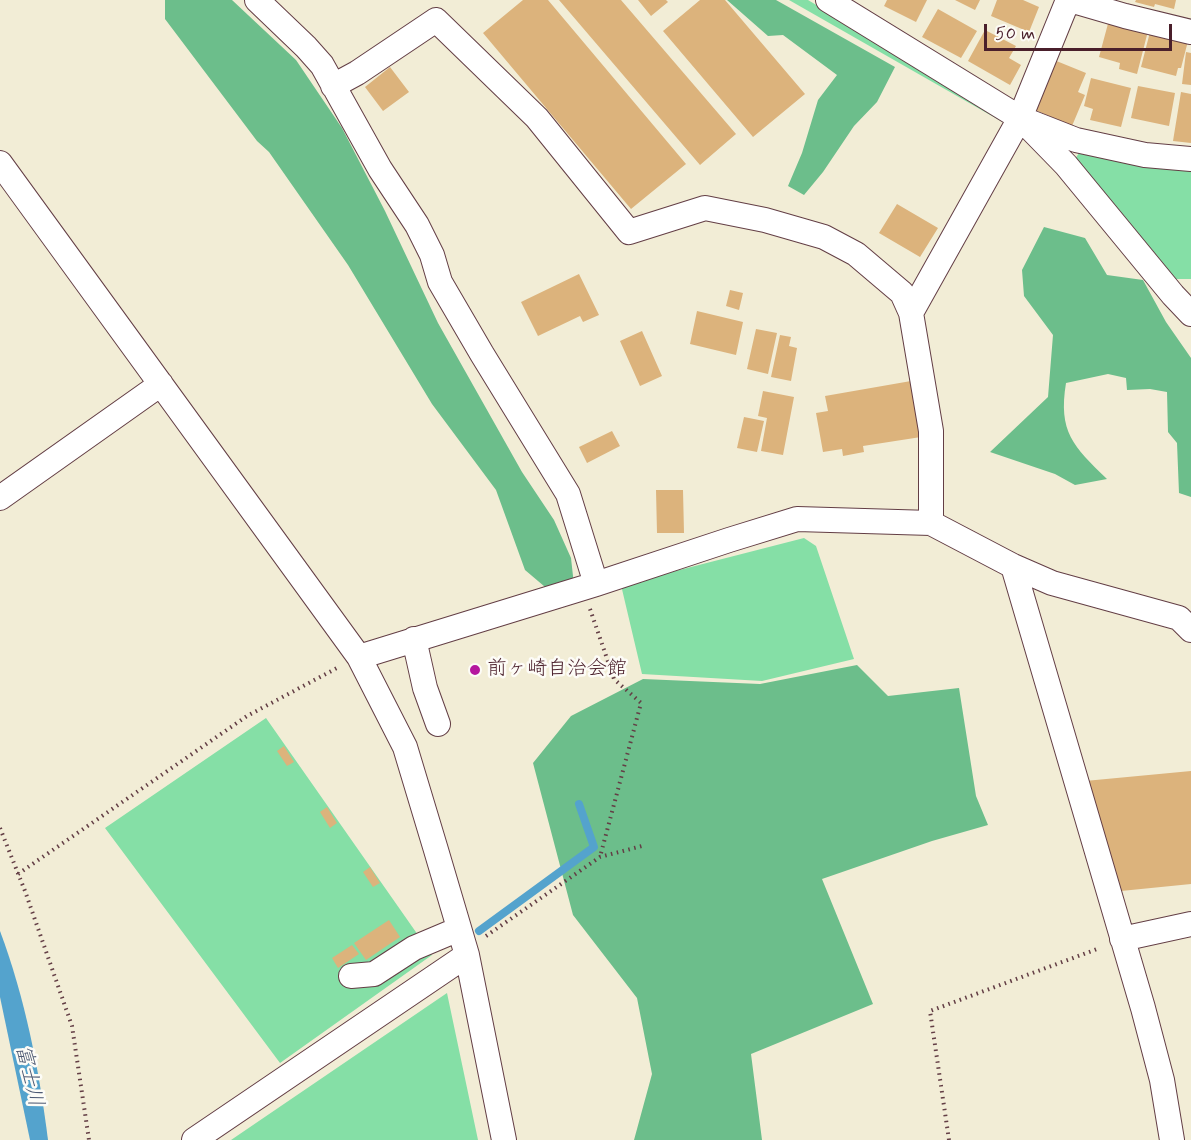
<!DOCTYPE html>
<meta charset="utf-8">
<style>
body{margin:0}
#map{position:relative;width:1191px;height:1140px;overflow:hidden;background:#f2edd6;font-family:Mynerve,sans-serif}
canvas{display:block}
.scale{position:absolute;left:984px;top:24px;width:188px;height:27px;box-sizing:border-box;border:3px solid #4a1f2b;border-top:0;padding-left:8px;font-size:18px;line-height:21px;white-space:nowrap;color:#4a1f2b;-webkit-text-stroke:4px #fdfcf7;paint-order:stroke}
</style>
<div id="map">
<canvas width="1191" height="1140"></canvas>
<div class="scale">50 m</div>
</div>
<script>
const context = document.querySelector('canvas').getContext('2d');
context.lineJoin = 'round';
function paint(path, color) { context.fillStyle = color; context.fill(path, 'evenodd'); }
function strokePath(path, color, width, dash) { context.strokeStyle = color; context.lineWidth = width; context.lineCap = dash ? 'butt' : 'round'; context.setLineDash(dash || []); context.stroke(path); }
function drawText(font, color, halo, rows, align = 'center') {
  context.font = font + ' Mynerve,"Klee One",sans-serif'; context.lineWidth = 5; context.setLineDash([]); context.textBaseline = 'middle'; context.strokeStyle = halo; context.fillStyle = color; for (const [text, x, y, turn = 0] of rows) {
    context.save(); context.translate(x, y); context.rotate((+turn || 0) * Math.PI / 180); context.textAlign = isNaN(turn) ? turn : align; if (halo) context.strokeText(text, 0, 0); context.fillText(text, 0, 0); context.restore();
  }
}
paint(new Path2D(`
 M 789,0 L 808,0 L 1005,118 L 1006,124 Z
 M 1081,150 L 1191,164 L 1191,279 L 1171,279 L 1075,159 Z
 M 804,538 L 816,546 L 854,659 L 762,681 L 642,674 L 621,585 Z
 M 266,718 L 432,955 L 280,1063 L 105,828 Z
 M 447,993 L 478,1140 L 231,1140 Z`), '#85dfa6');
paint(new Path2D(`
 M 165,0 L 232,0 L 296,60 L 342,128 L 385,211 L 438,323 L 522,472 L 554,520 L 571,558 L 574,585 L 551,592 L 525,570 L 496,490 L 432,404 L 348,265 L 269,152 L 257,141 L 165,19 Z
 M 727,0 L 776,0 L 895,67 L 877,102 L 854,126 L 823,172 L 804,195 L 788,186 L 802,153 L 818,100 L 837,75 L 783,35 L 768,36 Z
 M 1044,227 L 1085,238 L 1107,275 L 1143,280 L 1166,322 L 1191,358 L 1191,497 L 1179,493 L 1177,443 L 1168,432 L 1167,392 L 1150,389 L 1127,390 L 1126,378 L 1108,374 L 1066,383 C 1058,432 1073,446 1107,479 L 1075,485 L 1055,474 L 990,452 L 1048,397 L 1053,335 L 1024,296 L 1022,270 Z
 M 857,665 L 888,696 L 959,688 L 976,796 L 988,825 L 932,841 L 822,879 L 873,1004 L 751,1054 L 762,1140 L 634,1140 L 652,1074 L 637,998 L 573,915 L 533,763 L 571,716 L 643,679 L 760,684 Z`), '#6cbe8b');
paint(new Path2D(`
 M 0,931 C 25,998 39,1069 48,1140 L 30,1140 L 0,997 Z`), '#54a3cd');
strokePath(new Path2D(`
 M 479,931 L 594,847 L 579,804`), '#54a3cd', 8);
paint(new Path2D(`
 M 523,0 L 548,0 L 686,164 L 631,209 L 483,33 Z
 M 559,0 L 621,0 L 736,134 L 700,165 Z
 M 638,0 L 666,0 L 668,2 L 651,16 Z
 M 700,0 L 725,0 L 805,94 L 753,137 L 663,31 Z
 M 887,0 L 927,0 L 916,22 L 884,6 Z
 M 955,0 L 980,0 L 975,10 Z
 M 997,0 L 1023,0 L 1039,7 L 1029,32 L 991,16 Z
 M 1136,0 L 1176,0 L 1174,9 L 1155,4 L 1154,7 L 1135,2 Z
 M 938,9 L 977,31 L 961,58 L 922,37 Z
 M 1109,20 L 1148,31 L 1137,74 L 1119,69 L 1120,63 L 1099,57 Z
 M 985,30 L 1016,46 L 1009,58 L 1021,65 L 1010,85 L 968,61 Z
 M 1150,32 L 1188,41 L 1181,68 L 1178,68 L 1176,76 L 1141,67 Z
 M 1186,52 L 1191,53 L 1191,85 L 1182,84 Z
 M 1054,60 L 1086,73 L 1078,92 L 1085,95 L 1072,126 L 1033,109 Z
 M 390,67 L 409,92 L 383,111 L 365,87 Z
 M 1091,78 L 1131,88 L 1121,127 L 1090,120 L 1093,109 L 1084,106 Z
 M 1138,86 L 1175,93 L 1169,126 L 1131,118 Z
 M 1181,92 L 1191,94 L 1191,143 L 1173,141 Z
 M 897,204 L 938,228 L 920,257 L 879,233 Z
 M 579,274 L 599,315 L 583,322 L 580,316 L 538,336 L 521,302 Z
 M 730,290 L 743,293 L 739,310 L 726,306 Z
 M 697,311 L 743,322 L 736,355 L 690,344 Z
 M 756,329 L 777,333 L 768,374 L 747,369 Z
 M 642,331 L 662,376 L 640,386 L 620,341 Z
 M 780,335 L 791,337 L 789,346 L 797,348 L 791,381 L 771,377 Z
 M 911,381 L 921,437 L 863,446 L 864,452 L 843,456 L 842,449 L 823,452 L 816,413 L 828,411 L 825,396 Z
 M 763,391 L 794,397 L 783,455 L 761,451 L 767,418 L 758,416 Z
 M 744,417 L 764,421 L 757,452 L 737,448 Z
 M 612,431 L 620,446 L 587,463 L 579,447 Z
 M 656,490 L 683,490 L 684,533 L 657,533 Z
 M 284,746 L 294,762 L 287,766 L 277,751 Z
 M 1191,771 L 1191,884 L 1111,892 L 1085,781 Z
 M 327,807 L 337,823 L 330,828 L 320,812 Z
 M 370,867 L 380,883 L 373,887 L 363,872 Z
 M 389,920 L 400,937 L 366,960 L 354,943 Z
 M 352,945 L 359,954 L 338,968 L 332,958 Z`), '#dcb37c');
const minor = new Path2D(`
 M 257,0 L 306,47 L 322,65 L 380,169 L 417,225 L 432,255 L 440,282 L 482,354 L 568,494 L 596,584
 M 828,0 L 1020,118 L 1076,140 L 1145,155 L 1191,159
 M 1070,0 L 1125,16 L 1191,32
 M 333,86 L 357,73 L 436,20 L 537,118 L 629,232 L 705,208 L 765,220 L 824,237 L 856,254 L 902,293 L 911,313 L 931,431 L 931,523
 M 1026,124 L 1066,165 L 1173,295 L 1191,314
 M 0,163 L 359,657 L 405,747 L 436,850 L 467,955 L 504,1140
 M 911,313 L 1020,118 L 1068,0
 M 0,498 L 161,384
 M 1013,566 L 1143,1008 L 1162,1080 L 1172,1140
 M 414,639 L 425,688 L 438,724
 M 359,657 L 596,584 L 729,540 L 797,519 L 931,523 L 1013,566 L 1052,583 L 1179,618 L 1191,630
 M 1122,939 L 1191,924
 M 351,976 L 374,974 L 414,948 L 459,929
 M 194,1140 L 467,955`);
strokePath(minor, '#633e45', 26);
strokePath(new Path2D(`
 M 590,609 L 614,679 L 641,703 L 600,857
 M 0,828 L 25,891 L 72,1026 L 89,1140
 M 18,874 L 247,716 L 337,668
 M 486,936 L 600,857 L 642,846
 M 949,1140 L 930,1011 L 1100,948`), '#633e45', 4, [1.5, 4.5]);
strokePath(minor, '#fff', 24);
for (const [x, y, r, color] of [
 [475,670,6,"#b5179e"]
]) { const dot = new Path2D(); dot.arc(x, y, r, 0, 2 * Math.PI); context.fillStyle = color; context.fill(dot); strokePath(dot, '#fdfcf7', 2); }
drawText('20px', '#4a1f2b', '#fdfcf7', [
 ["前ヶ崎自治会館",487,670]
], 'left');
drawText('italic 21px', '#4e5a74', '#fdfcf7', [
 ["富士川",28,1076,77]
]);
</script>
